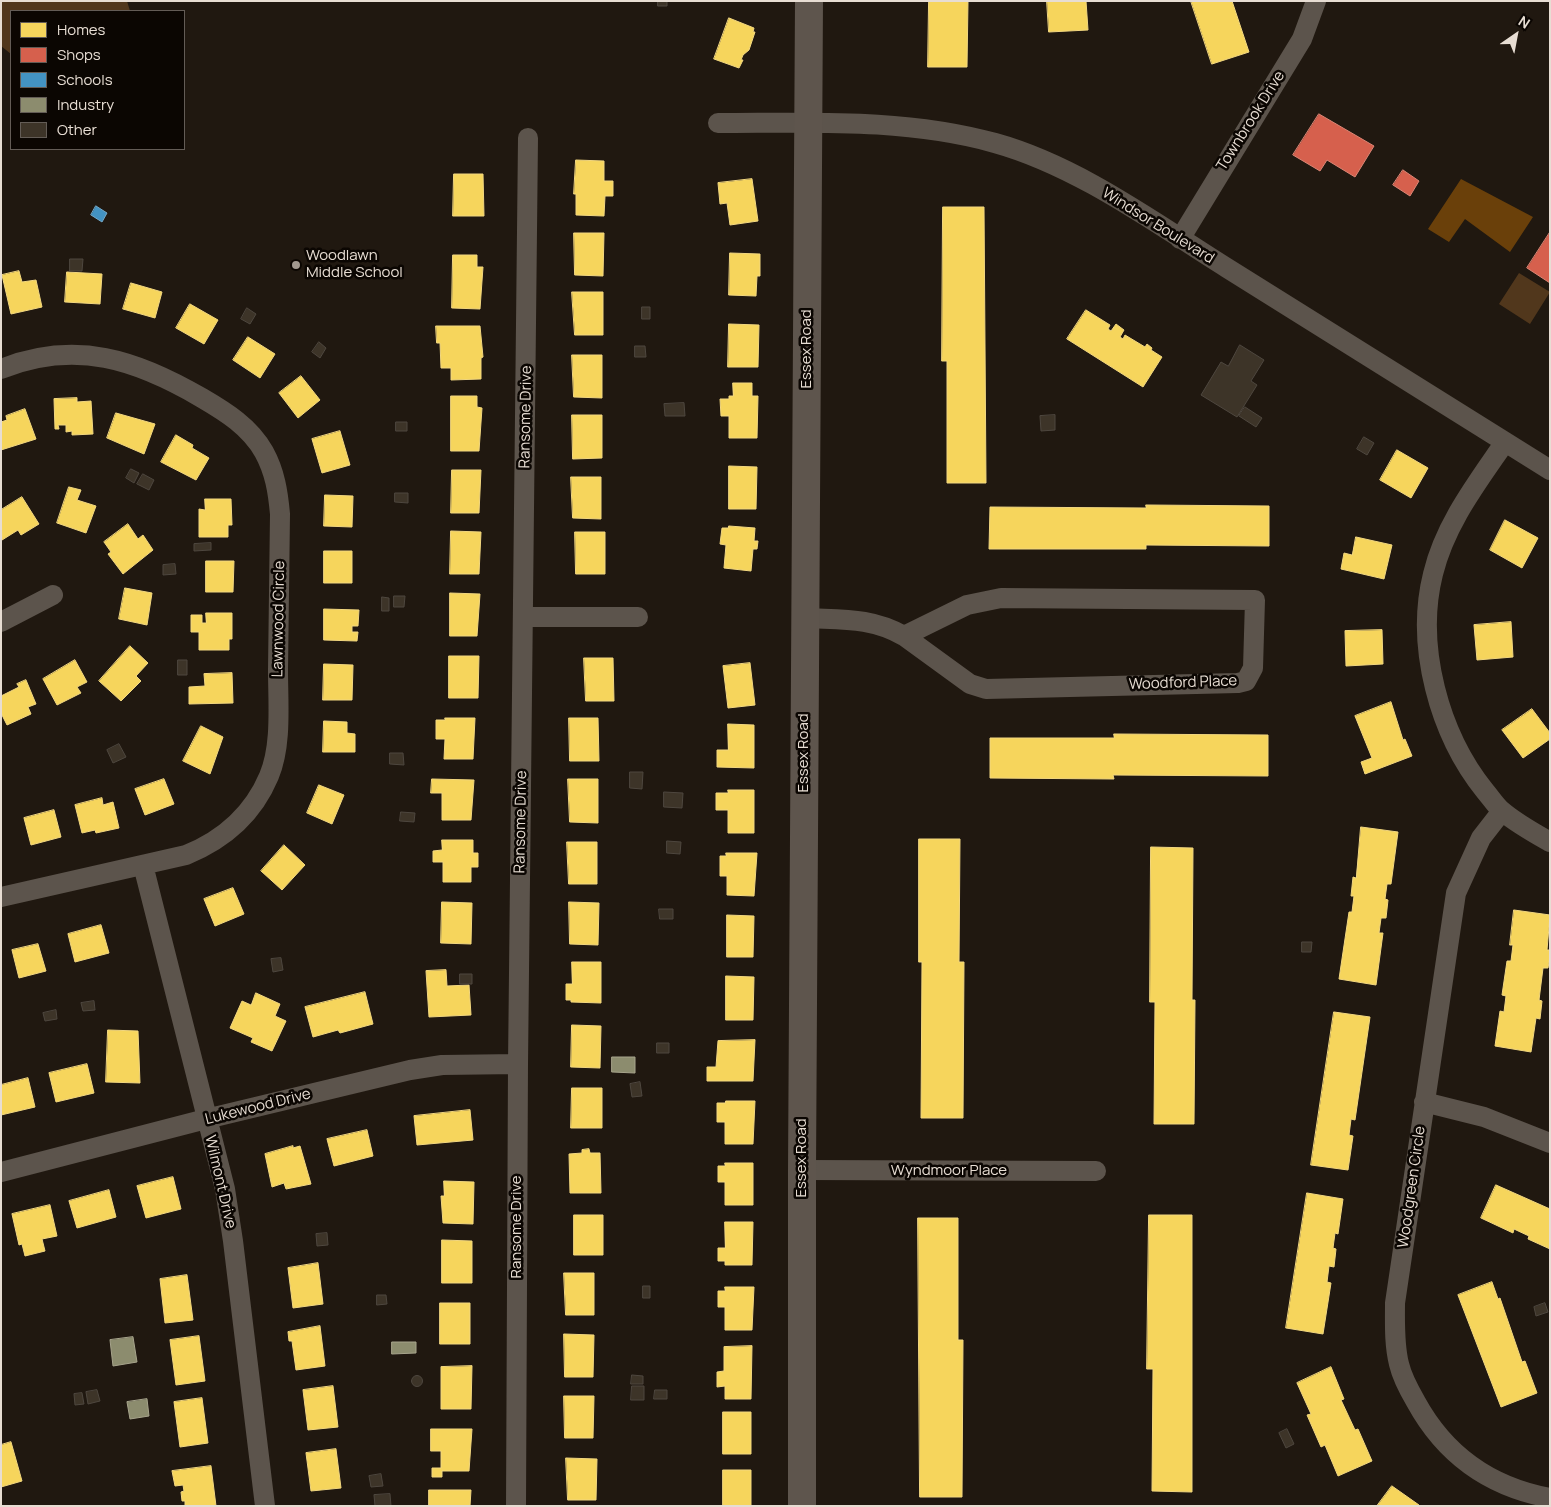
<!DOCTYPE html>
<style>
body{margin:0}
#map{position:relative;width:1551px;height:1507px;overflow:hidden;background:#201810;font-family:Manrope,sans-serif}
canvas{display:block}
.frame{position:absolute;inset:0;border:2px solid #e7ddd3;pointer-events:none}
.legend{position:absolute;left:10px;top:10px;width:175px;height:140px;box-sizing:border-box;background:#0b0602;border:1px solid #635c56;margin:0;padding:6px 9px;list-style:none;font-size:15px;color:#e7ddd3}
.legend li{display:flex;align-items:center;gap:10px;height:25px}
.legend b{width:25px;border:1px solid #635c56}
.north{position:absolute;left:1491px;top:10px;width:50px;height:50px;-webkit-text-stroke:4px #0b0602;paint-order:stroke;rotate:33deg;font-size:14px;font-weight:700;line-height:20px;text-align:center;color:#e7ddd3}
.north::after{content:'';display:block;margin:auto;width:18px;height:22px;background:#e7ddd3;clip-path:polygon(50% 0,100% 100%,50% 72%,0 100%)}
</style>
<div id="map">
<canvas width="1551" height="1507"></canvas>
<div class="frame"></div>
<ul class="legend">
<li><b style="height:14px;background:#f6d55c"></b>Homes</li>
<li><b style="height:14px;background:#d6604d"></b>Shops</li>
<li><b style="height:14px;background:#4393c3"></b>Schools</li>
<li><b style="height:14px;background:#8c8c6e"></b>Industry</li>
<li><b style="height:14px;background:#3d3428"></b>Other</li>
</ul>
<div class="north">N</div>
</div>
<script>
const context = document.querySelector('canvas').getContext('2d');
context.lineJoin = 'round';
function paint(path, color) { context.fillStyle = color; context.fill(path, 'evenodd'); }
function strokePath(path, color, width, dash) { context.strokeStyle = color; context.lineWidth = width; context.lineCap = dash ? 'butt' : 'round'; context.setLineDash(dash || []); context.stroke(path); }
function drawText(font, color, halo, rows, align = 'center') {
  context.font = font + ' Manrope,sans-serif'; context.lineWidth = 5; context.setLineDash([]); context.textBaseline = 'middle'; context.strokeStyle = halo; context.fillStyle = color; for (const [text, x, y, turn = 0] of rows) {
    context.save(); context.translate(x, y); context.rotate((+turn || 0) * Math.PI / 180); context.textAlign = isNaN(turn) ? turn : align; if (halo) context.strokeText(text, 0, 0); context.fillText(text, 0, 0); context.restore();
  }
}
paint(new Path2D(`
 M 1,1 L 127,1 L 130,11 L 11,11 L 11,54 L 1,46 Z
 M 1519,273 L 1550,292 L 1530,324 L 1499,304 Z`), '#51371c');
paint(new Path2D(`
 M 1461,179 L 1533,217 L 1510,252 L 1465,219 L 1449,242 L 1428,229 Z`), '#6a400a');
const homes = new Path2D(`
 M 929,1 L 968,1 L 967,67 L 928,67 Z
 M 1047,1 L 1086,1 L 1088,30 L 1049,32 Z
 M 1191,1 L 1232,1 L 1249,52 L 1212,64 Z
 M 729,18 L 754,28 L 753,32 L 755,32 L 749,50 L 743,55 L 741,60 L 743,60 L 739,68 L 714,59 Z
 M 576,160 L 604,161 L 604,181 L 613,181 L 613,196 L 605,196 L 604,216 L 576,215 L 576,194 L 574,194 Z
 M 454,174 L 483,174 L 484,216 L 453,216 Z
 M 752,179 L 758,221 L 730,225 L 727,203 L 720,204 L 718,183 Z
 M 943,207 L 984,207 L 986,483 L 947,483 L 947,361 L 942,361 Z
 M 574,233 L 604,233 L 603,276 L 575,275 Z
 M 730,253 L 760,254 L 760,276 L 757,276 L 756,296 L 729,295 Z
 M 453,255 L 477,255 L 477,267 L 483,267 L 480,309 L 452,308 Z
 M 19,271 L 22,282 L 36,280 L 42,307 L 11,314 L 2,275 Z
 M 67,272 L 102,274 L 100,304 L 65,302 Z
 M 131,283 L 162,292 L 155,318 L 123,309 Z
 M 572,292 L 603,292 L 603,335 L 575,335 Z
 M 190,304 L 218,320 L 204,344 L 176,328 Z
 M 1086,310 L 1110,325 L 1108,329 L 1111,331 L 1116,324 L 1124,330 L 1120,337 L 1123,339 L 1125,335 L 1145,347 L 1147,344 L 1152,348 L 1151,350 L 1162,357 L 1143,387 L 1067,339 Z
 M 729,324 L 759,325 L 758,367 L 728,367 Z
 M 436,326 L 480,326 L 483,357 L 481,358 L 481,379 L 451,380 L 451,368 L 441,368 L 440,343 L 437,343 Z
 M 248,337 L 275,354 L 260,378 L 233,360 Z
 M 572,355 L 602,355 L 602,398 L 574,397 Z
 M 301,376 L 320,400 L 298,418 L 279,393 Z
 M 733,383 L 752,383 L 752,396 L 758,396 L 757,438 L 729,438 L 729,416 L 721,416 L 720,399 L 729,399 L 729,396 L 733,396 Z
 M 451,396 L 477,396 L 477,407 L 482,408 L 479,451 L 451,451 Z
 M 77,398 L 77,402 L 91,401 L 93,434 L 72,435 L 72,431 L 66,432 L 66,425 L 58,425 L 59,429 L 55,429 L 54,399 Z
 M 25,409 L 36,439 L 1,450 L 1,422 L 7,420 L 6,416 Z
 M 116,413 L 155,424 L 144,454 L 107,438 Z
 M 572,415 L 602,415 L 602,458 L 573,459 Z
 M 340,431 L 350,465 L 322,473 L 312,439 Z
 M 176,435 L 193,445 L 192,448 L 209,458 L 196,480 L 161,462 Z
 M 1397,450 L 1428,468 L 1411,498 L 1380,480 Z
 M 729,466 L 757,467 L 756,509 L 729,509 Z
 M 452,470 L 481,470 L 479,513 L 451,513 Z
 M 571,477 L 601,477 L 601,519 L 573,518 Z
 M 69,487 L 81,490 L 77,500 L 96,506 L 86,533 L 57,523 Z
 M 325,495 L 353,496 L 352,527 L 324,526 Z
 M 22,497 L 39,524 L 21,535 L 18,530 L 2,540 L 1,510 Z
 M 205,499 L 231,499 L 232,525 L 228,525 L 228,537 L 199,537 L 199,509 L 205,510 Z
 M 1146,505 L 1269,506 L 1269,546 L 1146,545 L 1146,549 L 989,549 L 990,507 L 1146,508 Z
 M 1505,520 L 1538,538 L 1522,568 L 1490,550 Z
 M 128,524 L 138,539 L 143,535 L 153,550 L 123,574 L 108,554 L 111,552 L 104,542 Z
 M 729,526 L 755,528 L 754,541 L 758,541 L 757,549 L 753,549 L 751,571 L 724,568 L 726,545 L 720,544 L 722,528 L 728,528 Z
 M 451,531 L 481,532 L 479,574 L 450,574 Z
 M 575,532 L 605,532 L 605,574 L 576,574 Z
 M 1356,537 L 1392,545 L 1384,579 L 1341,569 L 1344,553 L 1352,555 Z
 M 324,551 L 352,551 L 352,583 L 324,583 Z
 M 206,561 L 234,561 L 233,592 L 206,592 Z
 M 125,588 L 152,593 L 147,625 L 119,619 Z
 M 450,593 L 480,594 L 477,636 L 450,636 Z
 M 324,609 L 359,610 L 358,626 L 352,626 L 352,632 L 358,632 L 357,641 L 324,640 Z
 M 206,613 L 232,613 L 232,639 L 229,639 L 229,650 L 199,650 L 199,632 L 191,632 L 191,615 L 202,615 L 202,623 L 206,623 Z
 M 1511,622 L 1513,657 L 1477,660 L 1474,625 Z
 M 1382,630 L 1383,664 L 1346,666 L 1345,631 Z
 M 130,646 L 148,663 L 136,676 L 141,681 L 121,701 L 99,681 Z
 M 449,656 L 479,656 L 478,698 L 449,698 Z
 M 584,658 L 613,658 L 614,701 L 586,701 Z
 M 75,660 L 87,682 L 77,687 L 81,693 L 57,705 L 43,679 Z
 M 750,663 L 755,705 L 728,708 L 723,666 Z
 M 324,664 L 353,665 L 352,700 L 323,700 Z
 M 232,673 L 233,703 L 189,704 L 189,687 L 205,686 L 204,674 Z
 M 26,680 L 36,704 L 28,707 L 31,714 L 7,725 L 1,713 L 1,696 L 19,687 L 17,684 Z
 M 1391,702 L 1403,740 L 1405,739 L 1412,756 L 1365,774 L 1361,762 L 1372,758 L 1355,716 Z
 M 1532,709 L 1550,733 L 1550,739 L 1523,758 L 1502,730 Z
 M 445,718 L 475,718 L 473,759 L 444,759 L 445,739 L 436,739 L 436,720 L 445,720 Z
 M 569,718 L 598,718 L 599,761 L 570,761 Z
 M 324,721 L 347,722 L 347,733 L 355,734 L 355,752 L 323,752 Z
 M 728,724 L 754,725 L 754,768 L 717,767 L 717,750 L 728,750 Z
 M 201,726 L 223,737 L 210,774 L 183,761 Z
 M 1114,734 L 1268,735 L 1268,776 L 1113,775 L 1114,779 L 990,778 L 990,738 L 1114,738 Z
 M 164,779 L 174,804 L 145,815 L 135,789 Z
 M 432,779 L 474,780 L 471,820 L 442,820 L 442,793 L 431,793 Z
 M 568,779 L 598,779 L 598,823 L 570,822 Z
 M 319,785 L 344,795 L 332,824 L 307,813 Z
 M 728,790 L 754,790 L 754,833 L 728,833 L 728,810 L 716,810 L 716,793 L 728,793 Z
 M 102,798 L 103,805 L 113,802 L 119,828 L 96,833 L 95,830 L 82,833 L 75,805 Z
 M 54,810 L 61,837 L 31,845 L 24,818 Z
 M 1361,827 L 1398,832 L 1391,884 L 1387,884 L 1385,899 L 1388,900 L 1386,918 L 1381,918 L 1379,933 L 1383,933 L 1376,985 L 1339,979 L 1349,912 L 1352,912 L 1354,896 L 1351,896 L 1353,877 L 1356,878 Z
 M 919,839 L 960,839 L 959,962 L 964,962 L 963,1118 L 921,1118 L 922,962 L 919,962 Z
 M 442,840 L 473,840 L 473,853 L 478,853 L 478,867 L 471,867 L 471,882 L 443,882 L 443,862 L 433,862 L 433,851 L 442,850 Z
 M 567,842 L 597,842 L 597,884 L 569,884 Z
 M 284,845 L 305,865 L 282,890 L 261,871 Z
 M 1151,847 L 1193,848 L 1192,1000 L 1195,1000 L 1194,1124 L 1154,1124 L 1155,1002 L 1150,1002 Z
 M 726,853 L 757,853 L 754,896 L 727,895 L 727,876 L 720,876 L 720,856 L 726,856 Z
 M 233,888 L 244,914 L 215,926 L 204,899 Z
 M 442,902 L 472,903 L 471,944 L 441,943 Z
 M 569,902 L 599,903 L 598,945 L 570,944 Z
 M 1514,910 L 1550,915 L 1547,950 L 1550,950 L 1550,956 L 1548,968 L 1543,968 L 1539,1000 L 1542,1001 L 1540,1019 L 1536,1018 L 1531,1052 L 1495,1046 L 1500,1011 L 1504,1012 L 1506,996 L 1502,995 L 1507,961 L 1511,961 L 1513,945 L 1510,945 Z
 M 727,915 L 754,916 L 753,957 L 727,957 Z
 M 101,925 L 109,953 L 75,962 L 68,934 Z
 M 38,944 L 46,971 L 19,978 L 12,950 Z
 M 572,962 L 601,962 L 601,1003 L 571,1002 L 571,1000 L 566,1000 L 566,984 L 572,984 Z
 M 446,970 L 447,986 L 469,985 L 471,1015 L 429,1017 L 426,971 Z
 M 726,976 L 754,977 L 753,1020 L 726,1020 Z
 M 365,992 L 373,1024 L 340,1033 L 338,1030 L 313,1037 L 305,1007 Z
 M 256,993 L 280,1004 L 275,1016 L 286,1021 L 272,1051 L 251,1042 L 253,1038 L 230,1028 L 242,1001 L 251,1005 Z
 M 1334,1012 L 1370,1017 L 1355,1120 L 1351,1119 L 1349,1135 L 1353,1136 L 1348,1170 L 1311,1165 Z
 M 572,1025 L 601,1026 L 600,1068 L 571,1067 Z
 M 108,1030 L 138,1031 L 140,1083 L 106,1082 Z
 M 755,1040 L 753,1081 L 707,1081 L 707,1067 L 716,1067 L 718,1041 Z
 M 87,1064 L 94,1093 L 56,1102 L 49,1073 Z
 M 28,1078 L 35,1107 L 1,1115 L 1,1085 Z
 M 572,1088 L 602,1088 L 602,1128 L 571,1128 Z
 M 726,1101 L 755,1101 L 753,1144 L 725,1144 L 725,1122 L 717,1122 L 717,1103 L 725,1103 Z
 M 470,1110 L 473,1140 L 417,1145 L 414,1116 Z
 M 367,1130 L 373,1156 L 334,1166 L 327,1139 Z
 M 293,1146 L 293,1148 L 300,1146 L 311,1184 L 286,1189 L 284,1183 L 272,1187 L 265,1154 Z
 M 589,1149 L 590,1153 L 600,1153 L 601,1193 L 570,1193 L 569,1154 L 582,1153 L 582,1150 Z
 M 725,1163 L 753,1163 L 753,1205 L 725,1205 L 725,1182 L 718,1182 L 718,1166 L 725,1166 Z
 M 173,1177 L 181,1209 L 146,1218 L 137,1186 Z
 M 444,1181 L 474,1182 L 473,1224 L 443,1223 L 441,1196 L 444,1196 Z
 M 1496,1185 L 1550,1209 L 1550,1249 L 1528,1239 L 1529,1236 L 1514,1229 L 1513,1233 L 1481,1218 Z
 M 109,1190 L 116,1217 L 77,1228 L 69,1201 Z
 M 1307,1193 L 1343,1199 L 1338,1234 L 1335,1233 L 1333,1248 L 1336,1249 L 1334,1267 L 1329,1266 L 1327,1282 L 1331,1283 L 1323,1334 L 1286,1328 Z
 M 50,1205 L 57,1236 L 42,1239 L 45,1251 L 25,1256 L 22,1244 L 19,1245 L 12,1214 Z
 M 574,1215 L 603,1215 L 603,1255 L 574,1255 Z
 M 1149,1215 L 1192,1215 L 1192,1492 L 1152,1491 L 1153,1369 L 1147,1369 Z
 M 918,1218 L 958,1218 L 958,1340 L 963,1340 L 962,1497 L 920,1497 Z
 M 725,1222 L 753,1222 L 752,1265 L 725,1265 L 725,1261 L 718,1261 L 718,1248 L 725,1248 Z
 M 442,1240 L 472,1241 L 472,1283 L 442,1283 Z
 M 318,1263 L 323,1304 L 293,1308 L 288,1268 Z
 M 564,1273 L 594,1273 L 594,1315 L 566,1315 Z
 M 187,1275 L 193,1320 L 165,1323 L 160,1279 Z
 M 1492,1282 L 1498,1299 L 1500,1298 L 1522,1362 L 1525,1361 L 1537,1393 L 1501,1407 L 1458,1295 Z
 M 725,1287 L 754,1287 L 752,1330 L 725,1330 L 725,1307 L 718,1307 L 718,1291 L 725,1291 Z
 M 440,1303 L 470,1303 L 470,1344 L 440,1344 Z
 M 320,1326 L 325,1366 L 296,1370 L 292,1341 L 289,1341 L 288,1332 Z
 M 564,1334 L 594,1335 L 593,1377 L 565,1377 Z
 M 199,1336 L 205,1381 L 176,1385 L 170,1340 Z
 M 752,1346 L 751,1399 L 725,1399 L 725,1386 L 717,1387 L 717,1372 L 724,1371 L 724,1347 Z
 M 472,1366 L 471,1409 L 441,1409 L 441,1367 Z
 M 1331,1367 L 1344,1399 L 1341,1400 L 1355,1430 L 1358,1429 L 1372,1461 L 1338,1476 L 1325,1445 L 1321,1447 L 1307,1415 L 1311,1414 L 1297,1383 Z
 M 333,1386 L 338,1427 L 308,1430 L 303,1390 Z
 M 564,1396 L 594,1396 L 593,1438 L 565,1438 Z
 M 202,1398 L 208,1443 L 180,1447 L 174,1402 Z
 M 723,1412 L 751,1412 L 751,1454 L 723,1454 Z
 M 431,1429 L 472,1429 L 469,1471 L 442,1471 L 442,1477 L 432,1477 L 432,1468 L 441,1468 L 441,1451 L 431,1451 Z
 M 11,1442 L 22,1481 L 1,1487 L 1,1445 Z
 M 336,1449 L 341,1488 L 311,1491 L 306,1453 Z
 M 566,1458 L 597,1459 L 596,1500 L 568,1500 Z
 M 211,1466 L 216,1506 L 185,1506 L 185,1501 L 182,1501 L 181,1492 L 184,1491 L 183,1485 L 175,1486 L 172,1471 Z
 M 723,1470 L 751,1470 L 751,1506 L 723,1506 Z
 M 1392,1486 L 1419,1505 L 1419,1506 L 1377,1506 Z
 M 429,1490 L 471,1490 L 470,1506 L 429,1506 Z`);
paint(homes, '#f6d55c');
strokePath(homes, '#f2d780', 1);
const shops = new Path2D(`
 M 1319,114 L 1374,146 L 1355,177 L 1327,160 L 1320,171 L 1293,155 Z
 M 1403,170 L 1419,181 L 1410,196 L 1393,185 Z
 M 1550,232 L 1550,283 L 1527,268 Z`);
paint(shops, '#d6604d');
strokePath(shops, '#db8675', 1);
const schools = new Path2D(`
 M 96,206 L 107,213 L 102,222 L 91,215 Z`);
paint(schools, '#4393c3');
strokePath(schools, '#74a9c8', 1);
const industry = new Path2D(`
 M 612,1057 L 635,1057 L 635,1073 L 612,1072 Z
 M 133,1337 L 137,1362 L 113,1366 L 110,1340 Z
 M 392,1342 L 416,1342 L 416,1353 L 392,1354 Z
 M 147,1399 L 149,1416 L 130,1419 L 127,1402 Z`);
paint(industry, '#8c8c6e');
strokePath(industry, '#a7a48c', 1);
const building = new Path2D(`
 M 658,1 L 667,1 L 667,6 L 658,6 Z
 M 70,259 L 83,259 L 82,271 L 70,271 Z
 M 642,307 L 650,307 L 650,319 L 642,319 Z
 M 247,308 L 256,314 L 250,324 L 241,319 Z
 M 319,342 L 326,348 L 320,358 L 312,352 Z
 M 1240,345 L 1264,360 L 1251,381 L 1257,385 L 1237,417 L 1201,395 L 1221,362 L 1228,366 Z
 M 635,346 L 645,346 L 646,357 L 635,357 Z
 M 684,403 L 685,416 L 665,416 L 664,404 Z
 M 1245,407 L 1262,418 L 1256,427 L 1239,416 Z
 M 1055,415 L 1055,430 L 1041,431 L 1040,416 Z
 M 396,422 L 407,422 L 407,431 L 396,431 Z
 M 1364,437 L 1374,443 L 1367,455 L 1357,449 Z
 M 131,469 L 139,473 L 134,483 L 126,478 Z
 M 143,474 L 154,480 L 149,490 L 137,484 Z
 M 395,493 L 408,493 L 408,503 L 395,502 Z
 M 211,543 L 211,550 L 194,551 L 194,544 Z
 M 175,564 L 176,574 L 163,575 L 163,565 Z
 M 394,596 L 405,596 L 404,607 L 394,607 Z
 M 382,597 L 389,598 L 389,611 L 382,611 Z
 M 178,660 L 187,660 L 187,675 L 178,675 Z
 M 119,744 L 126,757 L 113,763 L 107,750 Z
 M 390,753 L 403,753 L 404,765 L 390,764 Z
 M 630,772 L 643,772 L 642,789 L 630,788 Z
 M 664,792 L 683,793 L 682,808 L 664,807 Z
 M 401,812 L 415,813 L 414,822 L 400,821 Z
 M 667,841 L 681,842 L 680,854 L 667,853 Z
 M 659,909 L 673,909 L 673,919 L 660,919 Z
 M 1302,942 L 1312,942 L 1311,952 L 1302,952 Z
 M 281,958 L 283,970 L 273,972 L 271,959 Z
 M 460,974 L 472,974 L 472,984 L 460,984 Z
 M 94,1001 L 95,1010 L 83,1011 L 81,1003 Z
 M 56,1010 L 57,1019 L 45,1021 L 43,1013 Z
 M 657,1043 L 669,1043 L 669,1053 L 657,1053 Z
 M 640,1082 L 642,1096 L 632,1097 L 630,1084 Z
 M 327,1233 L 328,1245 L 317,1246 L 316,1234 Z
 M 643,1286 L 650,1286 L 650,1298 L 643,1298 Z
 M 377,1295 L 386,1295 L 387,1304 L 377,1305 Z
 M 1545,1303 L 1548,1312 L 1536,1316 L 1534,1307 Z
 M 632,1375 L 643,1376 L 643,1384 L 631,1384 Z
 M411.5 1381a5.5 5.5 0 1 1 11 0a5.5 5.5 0 1 1-11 0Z
 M 632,1386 L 644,1386 L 644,1400 L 631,1400 Z
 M 97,1390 L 100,1401 L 88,1404 L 86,1392 Z
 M 655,1390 L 667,1390 L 667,1399 L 654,1399 Z
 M 82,1393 L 84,1404 L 75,1405 L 74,1394 Z
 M 1287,1429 L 1294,1444 L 1286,1448 L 1279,1433 Z
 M 381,1474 L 383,1486 L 371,1487 L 369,1476 Z
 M 390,1494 L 391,1506 L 375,1506 L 374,1495 Z`);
paint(building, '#3d3428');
strokePath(building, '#4e473f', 1);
strokePath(new Path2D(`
 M 718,123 C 811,123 905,118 995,143 C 1078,166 1155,223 1227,268 C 1335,335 1443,402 1550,470
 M 1180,239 L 1302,39 L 1316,1
 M 1,369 C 76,339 137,360 202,398 C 226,412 250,427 264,452 C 275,472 278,492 280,514 C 279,566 279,618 278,670 C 278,704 282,745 269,776 C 253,814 223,840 186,855 L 1,897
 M 1505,442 C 1477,483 1445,524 1433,574 C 1415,646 1439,734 1485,791 C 1491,798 1496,806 1502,811 C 1516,823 1534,833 1550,842
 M 524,617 L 638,617
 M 805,618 C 841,620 871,617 904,636 L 967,605 L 1001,598 L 1255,600 L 1253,668 L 1246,681 L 1238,683 L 986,689 L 970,684 L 904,636
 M 1,622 L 53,595
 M 1502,811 L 1481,838 L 1456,893 L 1395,1303 C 1395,1323 1394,1344 1399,1364 C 1402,1377 1409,1390 1416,1402 C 1445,1455 1490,1487 1550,1498
 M 143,865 L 225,1189 L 233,1241 L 265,1506
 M 1424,1102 L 1484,1117 L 1550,1143
 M 802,1170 L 1096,1171
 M 1,1172 L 206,1119 L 410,1070 L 442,1065 L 518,1064
 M 516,1506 L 518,1064 L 528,138`), '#5c544c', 20);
strokePath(new Path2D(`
 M 802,1506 L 802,1170 L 809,1`), '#5e554d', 28);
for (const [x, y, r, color] of [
 [296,265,5,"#a1988f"]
]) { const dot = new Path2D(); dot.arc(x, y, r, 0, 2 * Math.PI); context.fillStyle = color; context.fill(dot); strokePath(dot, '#0b0602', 2); }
drawText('15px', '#e7ddd3', '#0b0602', [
 ["Townbrook Drive",1251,121,-58],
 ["Windsor Boulevard",1158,226,32],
 ["Essex Road",807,349,-90],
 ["Ransome Drive",526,417,-89],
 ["Lawnwood Circle",279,619,-89],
 ["Woodford Place",1183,683,-2],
 ["Essex Road",804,753,-90],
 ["Ransome Drive",521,822,-89],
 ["Lukewood Drive",258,1107,-14],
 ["Essex Road",802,1158,-90],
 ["Wyndmoor Place",949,1171],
 ["Wilmont Drive",220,1182,77],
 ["Woodgreen Circle",1412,1187,-82],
 ["Ransome Drive",517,1227,-90]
]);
drawText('15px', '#e7ddd3', '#0b0602', [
 ["Woodlawn",306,256],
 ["Middle School",306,273]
], 'left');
</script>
